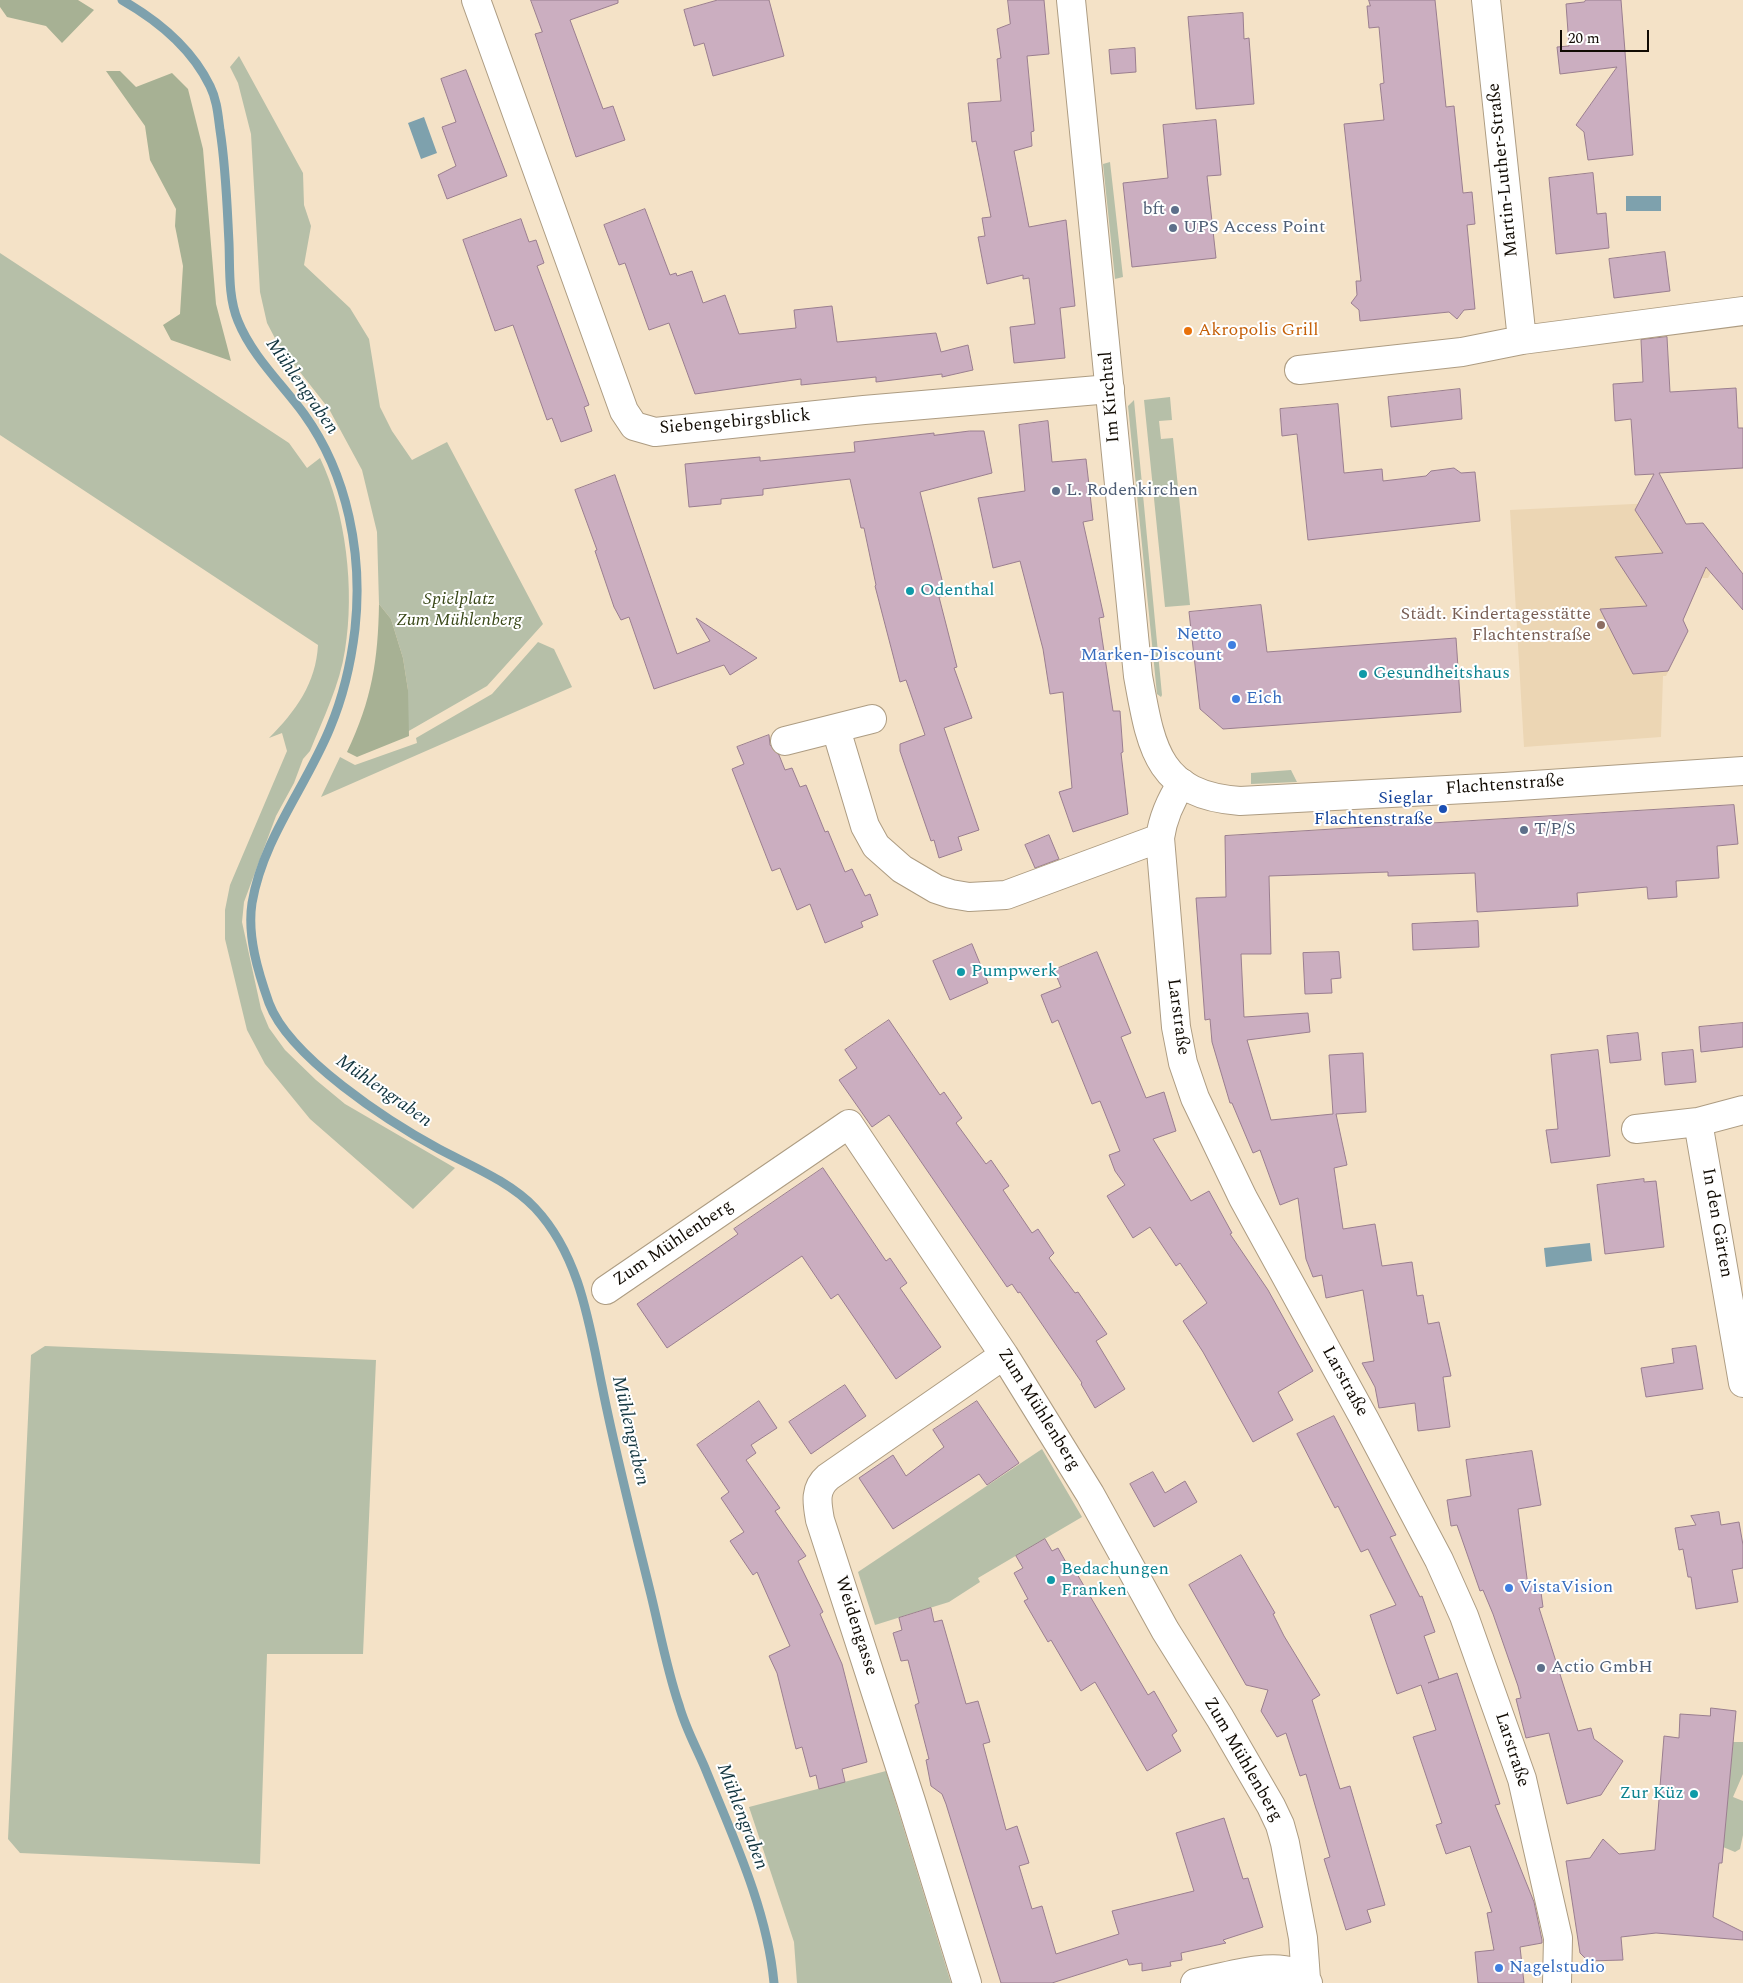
<!DOCTYPE html>
<meta charset="utf-8">
<style>
body{margin:0}
#map{position:relative;width:1743px;height:1983px;overflow:hidden;background:#f4e2c7;font-family:Spectral,serif}
canvas{display:block}
.scale{position:absolute;left:1560px;top:30px;width:89px;height:22px;box-sizing:border-box;border:2px solid #110b03;border-top:0;padding-left:6px;font-size:15px;line-height:18px;white-space:nowrap;color:#110b03;-webkit-text-stroke:4px #fff;paint-order:stroke}
</style>
<div id="map">
<canvas width="1743" height="1983"></canvas>
<div class="scale">20 m</div>
</div>
<script>
const context = document.querySelector('canvas').getContext('2d');
context.lineJoin = 'round';
function paint(path, color) { context.fillStyle = color; context.fill(path, 'evenodd'); }
function strokePath(path, color, width, dash) { context.strokeStyle = color; context.lineWidth = width; context.lineCap = dash ? 'butt' : 'round'; context.setLineDash(dash || []); context.stroke(path); }
function drawText(font, color, halo, rows, align = 'center') {
  context.font = font + ' Spectral,serif'; context.lineWidth = 4; context.setLineDash([]); context.textBaseline = 'middle'; context.strokeStyle = halo; context.fillStyle = color; for (const [text, x, y, turn = 0] of rows) {
    context.save(); context.translate(x, y); context.rotate((+turn || 0) * Math.PI / 180); context.textAlign = isNaN(turn) ? turn : align; if (halo) context.strokeText(text, 0, 0); context.fillText(text, 0, 0); context.restore();
  }
}
paint(new Path2D(`
 M 1674,502 L 1686,524 L 1703,523 L 1723,549 L 1708,578 L 1702,578 L 1683,620 L 1688,631 L 1666,676 L 1663,676 L 1661,737 L 1524,747 L 1510,510 Z`), '#ecd6b4');
paint(new Path2D(`
 M 239,56 L 303,173 L 304,205 L 311,226 L 304,265 L 350,308 L 369,339 L 380,407 L 392,431 L 412,460 L 447,442 L 543,624 L 487,686 L 407,732 L 408,690 L 403,658 L 391,619 L 379,604 L 377,532 L 362,470 L 329,409 L 278,344 L 267,323 L 260,292 L 251,134 L 238,83 L 230,67 Z
 M 1110,162 L 1123,277 L 1115,279 L 1103,164 Z
 M 0,253 L 289,443 L 307,468 L 320,458 C 346,512 355,590 345,650 C 340,684 323,719 310,751 L 303,759 L 294,783 L 276,816 L 244,902 L 242,922 L 261,1009 L 269,1028 L 285,1050 L 316,1080 L 345,1104 L 455,1168 L 413,1209 L 310,1119 L 265,1064 L 247,1030 L 225,939 L 225,910 L 230,885 L 287,751 L 282,733 L 269,738 C 296,711 316,683 318,645 L 0,435 Z
 M 1170,397 L 1172,420 L 1159,421 L 1161,439 L 1173,438 L 1190,605 L 1165,607 L 1144,400 Z
 M 1134,400 L 1162,695 L 1161,697 L 1157,694 L 1128,406 Z
 M 538,642 L 554,649 L 572,687 L 321,797 L 340,757 L 355,765 L 417,743 L 416,738 L 492,694 Z
 M 1291,770 L 1297,782 L 1251,784 L 1251,773 Z
 M 45,1346 L 376,1360 L 363,1654 L 267,1654 L 260,1864 L 20,1853 L 8,1839 L 31,1355 Z
 M 1042,1449 L 1082,1517 L 978,1578 L 980,1582 L 949,1602 L 875,1625 L 858,1572 Z
 M 1733,1742 L 1743,1742 L 1743,1774 L 1733,1797 L 1743,1801 L 1743,1835 L 1740,1849 L 1735,1852 L 1723,1847 Z
 M 886,1771 L 951,1983 L 797,1983 L 794,1942 L 749,1807 Z`), '#b6bfa8');
paint(new Path2D(`
 M 0,0 L 78,0 L 94,10 L 62,43 L 46,26 L 7,17 L 0,7 Z
 M 106,71 L 120,71 L 136,87 L 172,73 L 188,89 L 203,149 L 216,304 L 231,361 L 171,340 L 163,325 L 180,314 L 183,266 L 175,226 L 176,209 L 150,160 L 145,126 Z
 M 379,604 L 391,619 L 403,658 L 408,690 L 409,736 L 357,757 L 347,752 C 372,700 378,660 379,604 Z`), '#a7b194');
paint(new Path2D(`
 M 424,117 L 437,153 L 421,159 L 408,123 Z
 M 1626,196 L 1661,196 L 1661,211 L 1626,211 Z
 M 1590,1243 L 1592,1261 L 1546,1267 L 1544,1248 Z`), '#7ea1ad');
strokePath(new Path2D(`
 M 122,0 C 157,20 192,49 210,86 C 217,100 218,115 220,130 C 226,168 227,205 229,243 C 230,269 228,297 238,321 C 252,356 282,384 304,414 C 348,475 363,555 355,629 C 351,663 343,697 330,728 C 306,787 263,838 252,903 C 247,936 258,972 269,1003 C 289,1057 389,1122 439,1149 C 471,1166 509,1181 535,1208 C 580,1256 589,1323 602,1386 C 616,1456 634,1526 651,1595 C 660,1632 667,1670 679,1705 C 685,1727 696,1747 705,1768 C 733,1837 767,1909 774,1983`), '#7ea1ad', 9);
const building = new Path2D(`
 M 531,0 L 618,0 L 618,3 L 570,20 L 603,109 L 613,106 L 625,140 L 576,157 L 535,34 L 542,32 Z
 M 718,0 L 769,0 L 784,56 L 713,76 L 704,43 L 694,46 L 684,10 Z
 M 1008,0 L 1044,0 L 1049,54 L 1027,56 L 1034,131 L 1031,132 L 1032,146 L 1014,151 L 1029,227 L 1066,220 L 1075,306 L 1060,308 L 1065,358 L 1014,363 L 1010,327 L 1035,324 L 1029,278 L 1023,279 L 1023,275 L 987,284 L 978,237 L 985,236 L 982,218 L 991,217 L 976,141 L 972,142 L 968,103 L 1001,101 L 997,59 L 1001,58 L 997,29 L 1010,24 Z
 M 1369,0 L 1435,0 L 1446,107 L 1454,106 L 1463,193 L 1472,192 L 1475,224 L 1467,225 L 1475,309 L 1464,310 L 1457,319 L 1449,312 L 1360,321 L 1359,310 L 1351,303 L 1357,295 L 1356,281 L 1361,281 L 1344,124 L 1384,120 L 1380,84 L 1384,83 L 1379,27 L 1369,28 L 1367,6 L 1370,6 Z
 M 1586,0 L 1621,0 L 1633,155 L 1588,160 L 1584,132 L 1576,125 L 1617,67 L 1560,74 L 1557,47 L 1569,46 L 1566,4 L 1584,2 Z
 M 1243,13 L 1244,39 L 1249,38 L 1254,104 L 1196,109 L 1188,17 Z
 M 1135,48 L 1136,72 L 1111,74 L 1109,50 Z
 M 466,70 L 507,176 L 447,199 L 438,175 L 456,166 L 442,127 L 456,122 L 441,79 Z
 M 1216,120 L 1221,175 L 1207,176 L 1216,258 L 1132,267 L 1123,183 L 1168,178 L 1163,125 Z
 M 1593,173 L 1597,214 L 1606,213 L 1609,248 L 1556,254 L 1549,178 Z
 M 645,209 L 670,275 L 676,273 L 677,276 L 692,271 L 703,303 L 725,295 L 739,334 L 796,328 L 794,310 L 832,306 L 837,342 L 936,333 L 941,352 L 968,345 L 973,370 L 942,377 L 942,374 L 876,382 L 876,377 L 801,385 L 801,379 L 695,394 L 669,323 L 649,330 L 625,263 L 619,265 L 604,225 Z
 M 521,219 L 529,242 L 536,240 L 544,263 L 537,266 L 589,405 L 584,407 L 592,431 L 561,442 L 552,418 L 547,420 L 513,325 L 495,331 L 463,240 Z
 M 1665,252 L 1670,291 L 1614,298 L 1609,259 Z
 M 1667,337 L 1670,392 L 1736,388 L 1738,428 L 1743,428 L 1743,468 L 1659,473 L 1686,524 L 1703,523 L 1743,574 L 1743,610 L 1706,567 L 1683,620 L 1688,631 L 1668,671 L 1633,674 L 1600,609 L 1647,606 L 1615,557 L 1663,553 L 1635,510 L 1654,474 L 1635,475 L 1631,419 L 1615,421 L 1613,384 L 1643,382 L 1641,340 Z
 M 1460,389 L 1462,419 L 1391,427 L 1388,397 Z
 M 1338,404 L 1344,473 L 1382,469 L 1383,481 L 1426,476 L 1431,471 L 1454,468 L 1461,473 L 1475,472 L 1480,521 L 1308,540 L 1297,434 L 1282,436 L 1280,409 Z
 M 1048,421 L 1052,462 L 1086,459 L 1093,520 L 1083,522 L 1104,617 L 1099,618 L 1113,711 L 1120,711 L 1123,752 L 1121,753 L 1128,814 L 1073,832 L 1059,792 L 1072,788 L 1063,692 L 1050,694 L 1043,649 L 1020,561 L 993,568 L 978,498 L 1025,491 L 1019,425 Z
 M 970,431 L 984,431 L 992,473 L 920,492 L 946,596 L 939,597 L 957,667 L 954,668 L 972,718 L 944,728 L 979,830 L 958,837 L 962,850 L 939,858 L 934,840 L 931,841 L 900,751 L 900,744 L 925,735 L 906,680 L 900,682 L 875,586 L 876,585 L 864,528 L 861,528 L 850,479 L 763,489 L 763,495 L 721,499 L 721,504 L 689,507 L 685,464 L 760,457 L 760,461 L 855,452 L 854,442 L 934,433 L 934,435 Z
 M 615,475 L 677,654 L 710,641 L 696,618 L 757,658 L 730,675 L 724,665 L 654,689 L 629,617 L 621,620 L 614,607 L 595,551 L 597,550 L 575,490 Z
 M 1261,605 L 1267,652 L 1456,638 L 1461,712 L 1223,729 L 1200,709 L 1189,612 Z
 M 769,735 L 770,745 L 779,755 L 785,770 L 792,768 L 800,787 L 806,785 L 825,832 L 828,831 L 845,872 L 852,869 L 865,896 L 870,894 L 878,915 L 861,922 L 863,927 L 825,943 L 810,904 L 797,910 L 780,868 L 772,871 L 732,769 L 744,764 L 737,747 Z
 M 1734,805 L 1738,844 L 1717,846 L 1719,878 L 1676,881 L 1677,897 L 1648,899 L 1647,887 L 1577,893 L 1578,906 L 1477,912 L 1475,873 L 1388,876 L 1388,872 L 1269,876 L 1271,954 L 1241,954 L 1244,1017 L 1308,1013 L 1310,1032 L 1247,1040 L 1271,1120 L 1333,1114 L 1329,1055 L 1363,1053 L 1366,1112 L 1336,1114 L 1347,1165 L 1334,1168 L 1343,1229 L 1375,1224 L 1382,1266 L 1412,1262 L 1417,1296 L 1423,1295 L 1428,1324 L 1439,1322 L 1451,1376 L 1443,1377 L 1450,1427 L 1418,1431 L 1415,1403 L 1379,1408 L 1375,1387 L 1362,1363 L 1374,1361 L 1363,1290 L 1326,1298 L 1322,1275 L 1313,1277 L 1306,1259 L 1298,1198 L 1280,1205 L 1260,1150 L 1253,1153 L 1232,1103 L 1230,1103 L 1212,1042 L 1210,1019 L 1205,1020 L 1196,898 L 1226,897 L 1225,836 Z
 M 1049,835 L 1059,859 L 1035,868 L 1025,845 Z
 M 1478,921 L 1479,947 L 1413,950 L 1412,924 Z
 M 972,944 L 988,983 L 950,1000 L 933,961 Z
 M 1097,952 L 1131,1033 L 1121,1037 L 1146,1098 L 1164,1092 L 1176,1131 L 1153,1139 L 1191,1201 L 1209,1191 L 1232,1233 L 1230,1234 L 1268,1290 L 1313,1371 L 1278,1392 L 1293,1420 L 1253,1442 L 1203,1352 L 1183,1321 L 1207,1303 L 1180,1263 L 1176,1266 L 1150,1227 L 1133,1238 L 1107,1196 L 1125,1185 L 1115,1171 L 1109,1155 L 1120,1151 L 1100,1101 L 1092,1104 L 1058,1020 L 1052,1023 L 1041,995 L 1061,987 L 1054,970 Z
 M 1339,952 L 1341,978 L 1331,979 L 1332,993 L 1305,994 L 1303,953 Z
 M 889,1020 L 940,1095 L 944,1092 L 962,1118 L 956,1123 L 986,1164 L 991,1160 L 1009,1186 L 1003,1190 L 1032,1233 L 1038,1229 L 1054,1253 L 1049,1258 L 1075,1293 L 1078,1292 L 1107,1334 L 1096,1341 L 1125,1389 L 1095,1408 L 1081,1384 L 1082,1383 L 1020,1292 L 1018,1293 L 1012,1284 L 1007,1287 L 889,1115 L 872,1127 L 839,1080 L 857,1068 L 845,1050 Z
 M 1743,1023 L 1743,1047 L 1701,1052 L 1699,1027 Z
 M 1638,1033 L 1641,1060 L 1610,1063 L 1607,1036 Z
 M 1598,1050 L 1610,1156 L 1551,1163 L 1546,1130 L 1558,1129 L 1551,1055 Z
 M 1693,1050 L 1696,1082 L 1665,1085 L 1662,1053 Z
 M 823,1168 L 886,1261 L 890,1258 L 907,1283 L 900,1288 L 941,1347 L 896,1379 L 838,1294 L 831,1299 L 802,1256 L 667,1348 L 637,1304 L 738,1234 L 734,1229 Z
 M 1644,1179 L 1644,1182 L 1656,1181 L 1664,1247 L 1605,1254 L 1597,1185 Z
 M 1696,1346 L 1703,1389 L 1646,1397 L 1641,1368 L 1674,1363 L 1672,1349 Z
 M 845,1385 L 866,1416 L 811,1454 L 789,1422 Z
 M 759,1401 L 777,1428 L 751,1445 L 756,1453 L 746,1460 L 780,1508 L 775,1511 L 806,1556 L 798,1561 L 823,1612 L 820,1614 L 842,1664 L 867,1762 L 842,1769 L 845,1782 L 819,1789 L 816,1775 L 810,1777 L 802,1747 L 796,1749 L 777,1673 L 769,1656 L 790,1646 L 757,1572 L 753,1575 L 730,1541 L 744,1532 L 721,1498 L 729,1492 L 697,1445 Z
 M 977,1401 L 1019,1463 L 987,1485 L 979,1474 L 893,1529 L 859,1478 L 893,1455 L 906,1476 L 944,1447 L 933,1430 Z
 M 1334,1416 L 1396,1535 L 1390,1537 L 1420,1597 L 1422,1596 L 1435,1632 L 1424,1636 L 1439,1679 L 1428,1683 L 1457,1673 L 1500,1804 L 1495,1805 L 1534,1902 L 1542,1940 L 1542,1943 L 1520,1947 L 1524,1983 L 1478,1983 L 1475,1952 L 1494,1950 L 1487,1913 L 1492,1912 L 1470,1846 L 1446,1854 L 1436,1825 L 1442,1823 L 1413,1737 L 1436,1730 L 1421,1685 L 1397,1694 L 1370,1615 L 1396,1605 L 1368,1549 L 1361,1552 L 1338,1506 L 1335,1508 L 1297,1434 Z
 M 1532,1451 L 1541,1505 L 1518,1509 L 1528,1586 L 1540,1585 L 1543,1607 L 1539,1608 L 1578,1731 L 1591,1728 L 1594,1739 L 1623,1761 L 1601,1795 L 1567,1804 L 1549,1733 L 1526,1738 L 1516,1699 L 1521,1698 L 1518,1686 L 1493,1614 L 1483,1590 L 1480,1591 L 1457,1525 L 1451,1526 L 1447,1500 L 1471,1496 L 1466,1460 Z
 M 1153,1472 L 1165,1493 L 1185,1481 L 1197,1502 L 1154,1527 L 1130,1484 Z
 M 1719,1512 L 1721,1525 L 1739,1522 L 1743,1545 L 1743,1568 L 1732,1570 L 1738,1602 L 1696,1609 L 1691,1577 L 1688,1577 L 1683,1549 L 1679,1550 L 1675,1528 L 1696,1525 L 1691,1516 Z
 M 1045,1539 L 1052,1551 L 1058,1548 L 1067,1564 L 1070,1562 L 1148,1695 L 1154,1691 L 1177,1731 L 1172,1735 L 1181,1751 L 1147,1771 L 1095,1682 L 1081,1691 L 1051,1640 L 1048,1642 L 1024,1601 L 1028,1599 L 1014,1573 L 1023,1568 L 1016,1556 Z
 M 1241,1555 L 1275,1613 L 1273,1614 L 1284,1636 L 1320,1695 L 1312,1700 L 1340,1789 L 1350,1786 L 1385,1905 L 1367,1910 L 1371,1922 L 1346,1930 L 1324,1859 L 1330,1857 L 1306,1774 L 1300,1776 L 1286,1733 L 1277,1737 L 1261,1711 L 1268,1690 L 1246,1685 L 1189,1585 Z
 M 931,1608 L 934,1622 L 942,1620 L 966,1704 L 978,1701 L 990,1742 L 983,1744 L 1006,1830 L 1017,1826 L 1029,1863 L 1019,1866 L 1032,1909 L 1042,1906 L 1056,1954 L 1119,1934 L 1112,1911 L 1194,1891 L 1176,1833 L 1224,1818 L 1243,1879 L 1248,1878 L 1263,1927 L 1223,1940 L 1226,1943 L 1181,1953 L 1182,1960 L 1170,1962 L 1171,1966 L 1142,1971 L 1142,1963 L 1129,1965 L 1127,1959 L 1052,1983 L 1001,1983 L 946,1804 L 942,1794 L 931,1786 L 926,1760 L 929,1759 L 915,1705 L 919,1703 L 908,1660 L 901,1661 L 893,1633 L 902,1630 L 899,1618 Z
 M 1711,1708 L 1736,1711 L 1722,1863 L 1719,1863 L 1713,1917 L 1743,1932 L 1743,1940 L 1656,1933 L 1621,1937 L 1623,1960 L 1588,1961 L 1580,1953 L 1566,1861 L 1590,1858 L 1603,1839 L 1619,1854 L 1655,1850 L 1664,1736 L 1679,1738 L 1680,1714 L 1710,1716 Z`);
paint(building, '#cbaec0');
strokePath(building, '#9a7e8f', 1);
const minor = new Path2D(`
 M 476,0 L 624,411 L 634,426 L 655,432 L 864,410 L 1110,389
 M 1486,0 L 1522,340
 M 1299,370 L 1462,352 L 1522,340 L 1743,311
 M 836,729 L 865,826 L 876,846 L 902,869 L 936,889 L 951,894 L 969,897 L 1006,895 L 1160,838
 M 785,741 L 872,719
 M 1182,783 C 1170,801 1163,817 1160,838 L 1176,1027 L 1183,1063 L 1195,1098 L 1243,1198 L 1365,1420 L 1439,1560 L 1464,1616 L 1522,1779 L 1558,1938 L 1557,1983
 M 1698,1122 L 1743,1383
 M 1636,1129 L 1698,1122 L 1743,1110
 M 606,1290 L 849,1124 L 1004,1355 L 1090,1494 L 1165,1630 L 1220,1718 L 1271,1806 L 1280,1825 L 1285,1843 L 1303,1938 L 1306,1979 L 1308,1983
 M 967,1983 L 911,1801 L 820,1520 C 817,1503 814,1489 828,1477 L 1004,1355
 M 1195,1983 C 1222,1978 1267,1963 1293,1972`);
const tertiary = new Path2D(`
 M 1071,0 L 1138,676 C 1151,746 1156,795 1240,801 L 1504,787 L 1743,771`);
strokePath(minor, '#ad9c82', 30);
strokePath(tertiary, '#ad9c82', 30);
strokePath(minor, '#fff', 28);
strokePath(tertiary, '#fff', 28);
for (const [x, y, r, color] of [
 [1175,210,5,"#5c6f8a"],
 [1173,228,5,"#5c6f8a"],
 [1188,331,5,"#e8710a"],
 [1056,491,5,"#5c6f8a"],
 [910,591,5,"#0f9aa8"],
 [1601,625,5,"#8d6e63"],
 [1232,645,5,"#3f7fe0"],
 [1363,674,5,"#0f9aa8"],
 [1236,699,5,"#3f7fe0"],
 [1443,809,5,"#1a4fb4"],
 [1524,830,5,"#5c6f8a"],
 [961,972,5,"#0f9aa8"],
 [1051,1580,5,"#0f9aa8"],
 [1509,1588,5,"#3f7fe0"],
 [1541,1668,5,"#5c6f8a"],
 [1694,1794,5,"#0f9aa8"],
 [1499,1968,5,"#3f7fe0"]
]) { const dot = new Path2D(); dot.arc(x, y, r, 0, 2 * Math.PI); context.fillStyle = color; context.fill(dot); strokePath(dot, '#fff', 2); }
drawText('18px', '#110b03', '#fff', [
 ["Martin-Luther-Straße",1504,170,-96],
 ["Im Kirchtal",1111,397,-95],
 ["Siebengebirgsblick",735,423,-5],
 ["Flachtenstraße",1505,786,-4],
 ["Larstraße",1177,1017,82],
 ["In den Gärten",1716,1223,80],
 ["Zum Mühlenberg",674,1244,-34],
 ["Larstraße",1344,1382,61],
 ["Zum Mühlenberg",1038,1410,58],
 ["Weidengasse",855,1626,72],
 ["Larstraße",1511,1750,72],
 ["Zum Mühlenberg",1242,1760,60]
]);
drawText('18px', '#4e5e75', '#fff', [
 ["bft",1165,210,"right"],
 ["UPS Access Point",1183,228],
 ["L. Rodenkirchen",1066,491],
 ["T/P/S",1534,830],
 ["Actio GmbH",1551,1668]
], 'left');
drawText('18px', '#c56008', '#fff', [
 ["Akropolis Grill",1198,331]
], 'left');
drawText('18px', '#0d838f', '#fff', [
 ["Odenthal",920,591],
 ["Gesundheitshaus",1373,674],
 ["Pumpwerk",971,972],
 ["Bedachungen",1061,1570],
 ["Franken",1061,1591],
 ["Zur Küz",1684,1794,"right"]
], 'left');
drawText('italic 18px', '#394818', '#fff', [
 ["Spielplatz",459,600],
 ["Zum Mühlenberg",459,621]
]);
drawText('18px', '#785e54', '#fff', [
 ["Städt. Kindertagesstätte",1591,615],
 ["Flachtenstraße",1591,636]
], 'right');
drawText('18px', '#366cbe', '#fff', [
 ["Netto",1222,635,"right"],
 ["Marken-Discount",1222,656,"right"],
 ["Eich",1246,699],
 ["VistaVision",1519,1588],
 ["Nagelstudio",1509,1968]
], 'left');
drawText('18px', '#164399', '#fff', [
 ["Sieglar",1433,799],
 ["Flachtenstraße",1433,820]
], 'right');
drawText('italic 19px', '#11343e', '#fff', [
 ["Mühlengraben",301,387,55],
 ["Mühlengraben",383,1092,35],
 ["Mühlengraben",629,1431,77],
 ["Mühlengraben",741,1817,69]
]);
</script>
